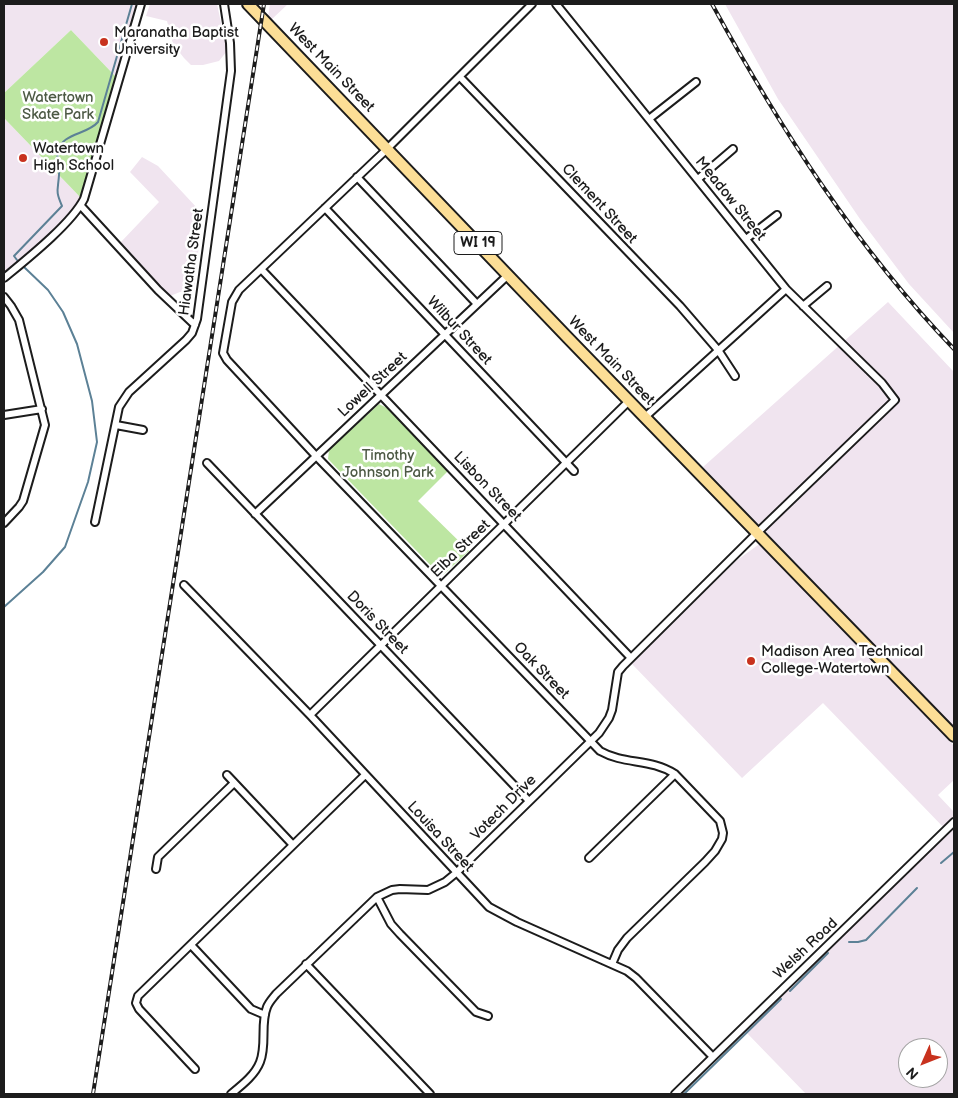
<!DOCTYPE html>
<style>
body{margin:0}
#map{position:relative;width:958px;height:1098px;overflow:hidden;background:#fff;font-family:"Balsamiq Sans",sans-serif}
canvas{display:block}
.frame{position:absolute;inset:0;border:5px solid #1c1c1c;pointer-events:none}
.north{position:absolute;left:898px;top:1038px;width:50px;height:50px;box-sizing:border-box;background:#fff;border:1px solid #a4a4a4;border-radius:50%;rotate:226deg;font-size:14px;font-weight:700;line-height:20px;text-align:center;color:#1c1c1c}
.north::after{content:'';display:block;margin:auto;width:18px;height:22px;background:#c8321e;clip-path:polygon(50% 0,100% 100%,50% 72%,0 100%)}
</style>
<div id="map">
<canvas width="958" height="1098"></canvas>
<div class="frame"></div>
<div class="north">N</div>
</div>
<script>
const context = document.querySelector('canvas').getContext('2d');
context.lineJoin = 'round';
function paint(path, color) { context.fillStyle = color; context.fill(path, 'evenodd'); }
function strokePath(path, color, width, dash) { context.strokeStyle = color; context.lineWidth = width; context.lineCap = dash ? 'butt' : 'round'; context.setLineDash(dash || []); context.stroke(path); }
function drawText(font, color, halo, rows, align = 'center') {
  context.font = font + ' "Balsamiq Sans",sans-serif'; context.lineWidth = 5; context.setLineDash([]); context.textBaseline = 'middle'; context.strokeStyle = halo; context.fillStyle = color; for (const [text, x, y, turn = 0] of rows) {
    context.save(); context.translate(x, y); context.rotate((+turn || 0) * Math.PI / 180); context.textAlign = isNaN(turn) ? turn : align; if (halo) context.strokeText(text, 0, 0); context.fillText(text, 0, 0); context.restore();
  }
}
paint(new Path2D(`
 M 4,4 L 137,4 L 116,77 L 71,30 L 4,93 Z
 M 150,4 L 217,4 L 227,51 L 219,61 L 203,65 L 191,65 L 184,58 L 173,44 L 167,21 L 146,16 Z
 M 270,4 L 288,4 L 271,20 L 268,17 Z
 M 725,4 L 954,4 L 954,333 L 909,284 L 860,219 L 778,99 Z
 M 4,118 L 81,198 L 74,210 L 4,275 Z
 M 142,157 L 158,166 L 198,209 L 203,207 L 194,292 L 180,292 L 170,296 L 120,243 L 159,202 L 130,172 Z
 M 888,302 L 954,372 L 954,727 L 703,467 Z
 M 758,545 L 761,545 L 932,721 L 954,746 L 954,780 L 938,795 L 954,812 L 954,1094 L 806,1094 L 745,1031 L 948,832 L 823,703 L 742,778 L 632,664 L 736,561 ZM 908,1048 L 938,1048 L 938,1078 L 908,1078 Z`), '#f0e4ef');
paint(new Path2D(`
 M 71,30 L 116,77 L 81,198 L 4,118 L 4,93 Z
 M 379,404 L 389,409 L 448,471 L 418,501 L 469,551 L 443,575 L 438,573 L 328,459 L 329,450 Z`), '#bde6a2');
strokePath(new Path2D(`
 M 17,260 L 14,256 L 62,206 C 55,190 58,191 59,175 C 60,167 56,159 58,151 C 62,133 87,135 98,122 L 132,4
 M 4,607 L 43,572 L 65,547 L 88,482 L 97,442 L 92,401 L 77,344 L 63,312 L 48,290 L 24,267
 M 941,863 L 954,852
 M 849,942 L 858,942 L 866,940 L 917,888
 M 790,991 L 828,953
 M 684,1094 L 781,999`), '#5c8196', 2);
const minor = new Path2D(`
 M 532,4 L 387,149 L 239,290 L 232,302 L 223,353 L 227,360 L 316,456 L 600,751 C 625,765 650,758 675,774 L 720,821 L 723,833 L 722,839 L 715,851 L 705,862 L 627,938 L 618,950 L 612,964
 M 460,77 L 680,306 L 718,350 L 735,376
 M 649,119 L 696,82
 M 357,177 L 477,304
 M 698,179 L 733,149
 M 81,206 L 158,290 L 195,325
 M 325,208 L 574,471
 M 746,239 L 777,215
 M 261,269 L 631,658
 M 4,278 C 27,259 71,224 84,199 L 141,4
 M 4,297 L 11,306 L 19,320 L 45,425 L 23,501 L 19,507 L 4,523
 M 803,306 L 827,286
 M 4,415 L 42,409
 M 645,417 L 786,289
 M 116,425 L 143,430
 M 207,463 L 529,801
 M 255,514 L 508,275
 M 95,522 L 119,407 L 129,392 L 186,340 L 192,333 L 197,319 L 231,71 L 230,43 L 224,4
 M 184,585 L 310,715 L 489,907 L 517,922 L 627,971 L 636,978 L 713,1057
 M 310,715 L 629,401
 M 227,775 L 293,845
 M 589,858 L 675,774
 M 156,869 L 158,857 L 234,783
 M 377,897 L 391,924 L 400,934 L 476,1012 L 488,1016
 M 191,945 L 251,1009 L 265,1015
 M 306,964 L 430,1094
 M 195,1069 L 139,1009 L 136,1003 L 138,996 L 365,775
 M 231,1094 C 242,1085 255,1075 260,1062 C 267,1044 260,1024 267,1007 C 269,1002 273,998 276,994 L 377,897 L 392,890 L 400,889 L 428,890 L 445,882 L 456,873 L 599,733 L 609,718 L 612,710 L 618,672 L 623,666 L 757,533 L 895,400 L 882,383 L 786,289 L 556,4
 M 675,1094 L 954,822`);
const primary = new Path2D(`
 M 248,4 L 568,338 L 954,736`);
strokePath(minor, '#1c1c1c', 10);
strokePath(primary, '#1c1c1c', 14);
strokePath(minor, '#fff', 6);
strokePath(primary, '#fcde96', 10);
const rail = new Path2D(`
 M 712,4 C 780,128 856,247 954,349
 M 93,1094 L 264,4`);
strokePath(rail, '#1c1c1c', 4);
strokePath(rail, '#fff', 2, [5.5]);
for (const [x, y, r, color] of [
 [104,42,5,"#c8321e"],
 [23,158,5,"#c8321e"],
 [751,661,5,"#c8321e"]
]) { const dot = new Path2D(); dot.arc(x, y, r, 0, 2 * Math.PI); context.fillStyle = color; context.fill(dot); strokePath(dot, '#fff', 2); }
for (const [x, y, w] of [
 [478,243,48]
]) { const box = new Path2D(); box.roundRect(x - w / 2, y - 11.5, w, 23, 4); context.fillStyle = '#fff'; context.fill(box); strokePath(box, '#1c1c1c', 1); }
drawText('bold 14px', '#1c1c1c', null, [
 ["WI 19",478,243]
]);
drawText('15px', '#1c1c1c', '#fff', [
 ["Maranatha Baptist",114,33],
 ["University",114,50],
 ["Watertown",33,149],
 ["High School",33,166],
 ["Madison Area Technical",761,652],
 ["College-Watertown",761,669]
], 'left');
drawText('15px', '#1c1c1c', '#fff', [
 ["West Main Street",331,68,46],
 ["Meadow Street",730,199,51],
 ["Clement Street",599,204,47],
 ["Hiawatha Street",192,262,-82],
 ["Wilbur Street",459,331,47],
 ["West Main Street",611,361,46],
 ["Lowell Street",373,385,-43],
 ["Lisbon Street",487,487,46],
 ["Elba Street",461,549,-44],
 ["Doris Street",377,623,46],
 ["Oak Street",541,671,46],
 ["Votech Drive",504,808,-45],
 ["Louisa Street",440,837,47],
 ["Welsh Road",806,949,-43]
]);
drawText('15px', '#4c5944', '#fff', [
 ["Watertown",58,98],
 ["Skate Park",58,115],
 ["Timothy",388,456],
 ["Johnson Park",388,473]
]);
</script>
